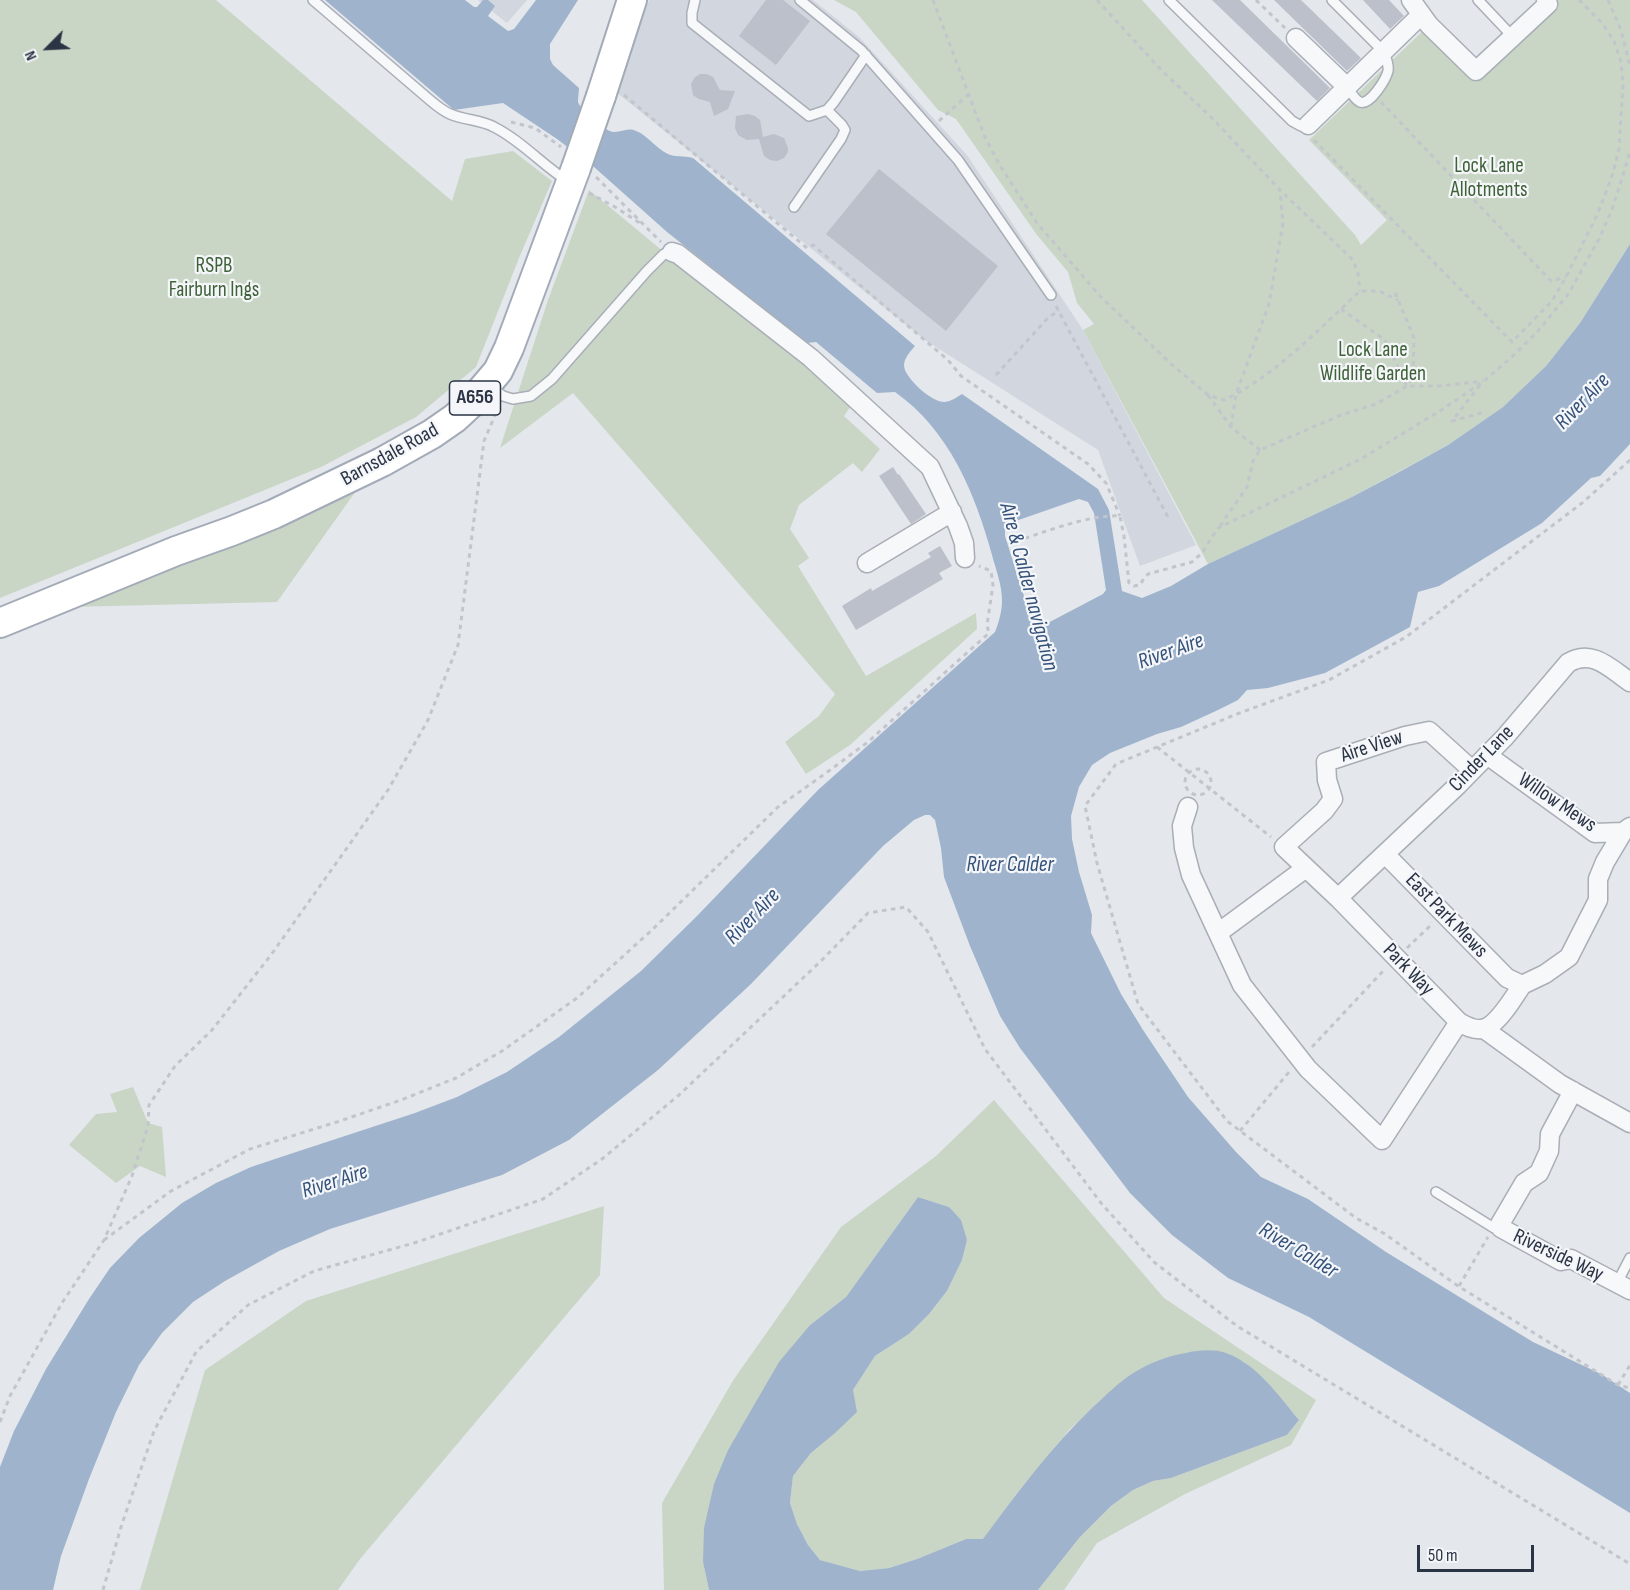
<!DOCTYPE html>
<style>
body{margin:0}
#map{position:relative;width:1630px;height:1590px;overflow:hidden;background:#e4e7ec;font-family:"Sofia Sans Condensed",sans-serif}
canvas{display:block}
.north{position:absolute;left:18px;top:18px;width:60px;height:60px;-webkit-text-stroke:4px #f4f6f9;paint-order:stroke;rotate:246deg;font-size:16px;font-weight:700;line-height:24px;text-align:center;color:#2b3445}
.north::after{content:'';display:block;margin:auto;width:21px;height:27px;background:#2b3445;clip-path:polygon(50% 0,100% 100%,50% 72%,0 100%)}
.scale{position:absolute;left:1417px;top:1545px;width:117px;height:27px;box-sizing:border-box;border:3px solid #2b3445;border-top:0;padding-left:8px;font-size:18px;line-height:21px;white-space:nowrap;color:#2b3445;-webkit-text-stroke:4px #f4f6f9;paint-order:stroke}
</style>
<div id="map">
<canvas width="1630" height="1590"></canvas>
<div class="north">N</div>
<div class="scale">50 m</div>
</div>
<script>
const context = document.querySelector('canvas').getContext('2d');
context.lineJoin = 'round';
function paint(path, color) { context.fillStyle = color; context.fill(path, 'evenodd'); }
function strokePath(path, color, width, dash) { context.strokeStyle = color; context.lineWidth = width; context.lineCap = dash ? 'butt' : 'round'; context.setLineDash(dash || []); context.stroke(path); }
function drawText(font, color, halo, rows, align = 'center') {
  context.font = font + ' "Sofia Sans Condensed",sans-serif'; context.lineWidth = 4.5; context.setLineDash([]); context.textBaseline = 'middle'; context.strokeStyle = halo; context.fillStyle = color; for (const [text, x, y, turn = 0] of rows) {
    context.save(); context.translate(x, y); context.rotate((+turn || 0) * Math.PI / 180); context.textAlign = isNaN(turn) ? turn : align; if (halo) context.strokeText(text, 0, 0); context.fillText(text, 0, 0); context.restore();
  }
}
paint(new Path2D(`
 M 478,0 L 527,0 L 507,23 Z
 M 649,0 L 813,0 L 859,37 L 967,155 L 1083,330 L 1196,545 L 1140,566 L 1098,450 L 925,340 L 616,92 Z`), '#d2d6de');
paint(new Path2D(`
 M 0,0 L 216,0 L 452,201 L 465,159 L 513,151 L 552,181 L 519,258 L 476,367 L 416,417 L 321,467 L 0,598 Z
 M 834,0 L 1142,0 L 1355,235 L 1361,245 L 1387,220 L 1309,140 L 1429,25 L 1476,71 L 1552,0 L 1630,0 L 1630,244 L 1580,323 L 1546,366 L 1517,394 L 1503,407 L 1448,445 L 1352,497 L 1208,564 L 1083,330 L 1094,324 L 1077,303 L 1068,272 L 1037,235 L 956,119 L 938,110 L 856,12 Z
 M 589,190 L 693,276 L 853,403 L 844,416 L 880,449 L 862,472 L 853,463 L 799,505 L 790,529 L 809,558 L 798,566 L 866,676 L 976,613 L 977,629 L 850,745 L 806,774 L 785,742 L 819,716 L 835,694 L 573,393 L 500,448 L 548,300 Z
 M 358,488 L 277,602 L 69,607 L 254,538 Z
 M 133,1087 L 148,1123 L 162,1127 L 166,1177 L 140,1166 L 116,1183 L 69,1145 L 96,1114 L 117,1112 L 110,1094 Z
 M 994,1100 L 1164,1298 L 1316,1400 L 1291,1445 L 1185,1494 L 1097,1543 L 1064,1590 L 1038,1590 L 1080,1537 L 1111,1506 L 1133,1490 L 1153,1481 L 1171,1478 L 1287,1435 L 1299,1420 L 1271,1387 L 1243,1361 L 1105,1396 L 1070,1429 L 1021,1488 L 983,1540 L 966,1539 L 917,1559 L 889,1568 L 860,1571 L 820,1560 L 808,1545 L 797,1524 L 790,1503 L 793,1476 L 811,1453 L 834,1434 L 853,1390 L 875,1356 L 909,1334 L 929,1314 L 947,1291 L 962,1260 L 967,1240 L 949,1207 L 918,1197 L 846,1297 L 810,1325 L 753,1409 L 728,1450 L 703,1562 L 709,1590 L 664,1590 L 662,1503 L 734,1379 L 841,1227 L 936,1156 Z
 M 604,1206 L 600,1275 L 360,1559 L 338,1590 L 140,1590 L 205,1370 L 306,1301 Z`), '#c9d6c5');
paint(new Path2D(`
 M 325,0 L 465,0 L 474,7 L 477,7 L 483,0 L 488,0 L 495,6 L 488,16 L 508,31 L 514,29 L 536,0 L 578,0 L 550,44 L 550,59 L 553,65 L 579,88 C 579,91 578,98 578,102 C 580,109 605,131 613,132 C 621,133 627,127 636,131 C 647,135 655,147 666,153 C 674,158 684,155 693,158 L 915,346 C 910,352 904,358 904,366 C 905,378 932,403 945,402 C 951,401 956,398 962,394 L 1098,489 L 1109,510 L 1122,591 L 1142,598 L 1171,586 L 1208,564 L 1352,497 L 1401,471 L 1448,445 L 1503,407 L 1546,366 L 1580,323 L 1630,244 L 1630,444 L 1600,476 L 1591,478 L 1542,523 L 1439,586 L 1418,592 L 1410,627 L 1325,673 L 1268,688 L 1247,690 L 1238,700 L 1218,710 L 1181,727 L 1157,734 L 1110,753 L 1092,765 L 1079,787 L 1071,816 L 1072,839 L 1079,872 L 1092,915 L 1091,933 L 1121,994 L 1143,1030 L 1188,1097 L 1236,1152 L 1261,1177 L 1308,1199 L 1386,1252 L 1533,1342 L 1601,1374 L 1630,1393 L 1630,1513 L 1309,1317 L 1228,1278 L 1172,1235 L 1130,1193 L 1020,1048 L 1000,1016 L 970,946 L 944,877 L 941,848 L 935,820 L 930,815 L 925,815 L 914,820 L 883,846 L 751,984 L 658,1070 L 569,1140 L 502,1175 L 330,1229 L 279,1251 L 225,1281 L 193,1302 L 162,1333 L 139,1365 L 116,1412 L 89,1479 L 61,1556 L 53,1590 L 0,1590 L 0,1467 L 14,1431 L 46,1369 L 89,1299 L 110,1268 L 139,1238 L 182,1203 L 216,1183 L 251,1167 L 290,1154 L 415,1113 L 457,1097 L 507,1072 L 559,1037 L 641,971 L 697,916 L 818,790 L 995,632 C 999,622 1002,611 1002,601 C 1002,585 996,570 992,555 C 975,493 949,430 895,392 L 877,393 L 816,342 L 807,343 L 667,232 L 594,167 L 557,139 L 503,103 L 454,110 ZM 1079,499 L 1088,502 L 1094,513 L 1106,590 L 1103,594 L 1044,625 L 1036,622 L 1029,612 L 1005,536 L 1005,529 L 1010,523 Z
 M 918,1197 L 949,1207 L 961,1220 L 967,1240 L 962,1260 L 947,1291 L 929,1314 L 909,1334 L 875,1356 L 853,1390 L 857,1412 L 834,1434 L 811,1453 L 793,1476 L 790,1503 L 797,1524 L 808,1545 L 820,1560 L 860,1571 L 889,1568 L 917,1559 L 966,1539 L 983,1539 C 1017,1493 1051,1447 1093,1407 C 1106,1395 1120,1381 1135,1372 C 1151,1362 1168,1356 1186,1353 C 1198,1350 1215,1349 1226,1353 C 1257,1364 1279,1396 1299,1420 L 1287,1435 L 1171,1478 L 1153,1481 L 1133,1490 L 1111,1506 L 1080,1537 L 1038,1590 L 709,1590 L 703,1562 L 704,1528 L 714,1484 L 728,1450 L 779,1362 L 810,1325 L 846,1297 Z`), '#9fb4cc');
paint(new Path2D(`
 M 766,0 L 783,0 L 810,21 L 776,65 L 739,36 Z
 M 1212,0 L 1240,0 L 1330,88 L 1317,101 Z
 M 1274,0 L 1301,0 L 1361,58 L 1347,71 Z
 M 1363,0 L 1389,0 L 1404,16 L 1390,29 Z
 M 700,74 L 707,74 L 713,77 L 720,90 L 735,91 L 728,109 L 714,116 L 710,102 L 699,99 L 693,95 L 691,84 L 694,78 Z
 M 748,114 L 755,116 L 760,120 L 763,137 L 774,134 L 784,138 L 788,148 L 788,152 L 784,158 L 777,161 L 770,160 L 764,156 L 759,139 L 747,140 L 738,135 L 735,128 L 736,116 Z
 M 879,169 L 998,266 L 946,331 L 826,234 Z
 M 893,467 L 898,475 L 899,474 L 926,514 L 911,524 L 879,476 Z
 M 940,546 L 952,566 L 939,573 L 943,579 L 856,630 L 842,606 L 871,588 L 872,591 L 931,557 L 928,553 Z`), '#bbc0ca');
const service = new Path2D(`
 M 313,0 L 431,101 C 437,106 443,111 450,114 C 464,120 481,120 494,127 C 522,141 543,166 569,182
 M 695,0 L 692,13 L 692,23 L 809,116 L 827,110 L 834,102 L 866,55
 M 800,0 L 861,50 L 958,160 L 1051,295
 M 1169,0 L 1292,121 L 1301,126 L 1308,125
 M 1332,0 L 1383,51 C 1386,58 1389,64 1388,71 C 1386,79 1370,106 1360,102 C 1355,100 1350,91 1347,87
 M 1478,0 L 1513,37
 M 794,207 L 841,139 L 845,130 L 842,125 L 827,110
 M 489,386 L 503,396 L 513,399 L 531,396 L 552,379 L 647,271 L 664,254 L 672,252
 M 1436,1192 L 1494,1228 L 1501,1228
 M 1617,1283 L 1630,1258`);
const minor = new Path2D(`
 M 1411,0 L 1429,25 L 1476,71 L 1548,4 L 1546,0
 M 1296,38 L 1347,87
 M 1308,125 L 1421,15
 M 672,252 L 678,254 L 811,358 L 930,467 L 958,526 L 964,543 L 965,558
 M 867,563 L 952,512
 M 1487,755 L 1595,833 L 1623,832 L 1630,827
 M 1472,770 L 1429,731 L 1405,736 L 1326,762 L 1327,780 L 1333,799 L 1324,811 L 1284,847 L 1338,898 L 1459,1022 C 1466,1026 1473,1030 1481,1029 C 1496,1028 1514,997 1522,985
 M 1188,807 L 1182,826 L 1184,848 L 1191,875 L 1242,985 L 1308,1069 L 1382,1140 L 1459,1022
 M 1385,854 L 1507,978 L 1522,985 L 1545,974 L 1569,957 L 1598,900 L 1598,879 L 1605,862 L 1623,832
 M 1338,898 L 1458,785 L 1505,737 L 1568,663 C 1592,648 1611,669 1630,682
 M 1218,933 L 1306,868
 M 1484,1029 L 1560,1084 L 1630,1123
 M 1573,1091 L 1550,1134 L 1549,1151 L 1539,1173 L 1524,1183 L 1500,1224 L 1501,1228 L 1561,1261 L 1571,1259 L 1630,1290`);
const primary = new Path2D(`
 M 601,96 L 632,0
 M 0,623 L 176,551 L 232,531 L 274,514 L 382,462 L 432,434 L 455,418 L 469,405 L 498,371 L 509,348 L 576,168`);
strokePath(service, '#a9aeb7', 12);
strokePath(minor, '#a9aeb7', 21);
strokePath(primary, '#a3abb8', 32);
strokePath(new Path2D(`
 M 933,0 L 984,135 L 999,164 L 1037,223 L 1100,296 L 1170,363 L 1208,395 L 1224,400 C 1275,376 1319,329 1360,291 L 1379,291 L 1398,300
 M 1097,0 L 1164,73 L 1210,116 L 1280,190 L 1353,260 L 1358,273 L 1360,291
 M 1256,0 L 1285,28
 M 1608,0 L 1621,30 L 1630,66
 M 624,95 L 807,248 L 813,245 L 948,360 L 961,376 L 1088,464 L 1106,483 L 1120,516
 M 1381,102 L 1551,281 L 1566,277
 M 939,121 L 969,94
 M 511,122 L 535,128 L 561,147
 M 1314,140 L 1512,342 L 1552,301 L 1566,277 L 1598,213 L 1613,173 L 1619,149 L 1623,85 L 1621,62 L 1614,41 L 1602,23 L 1579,0
 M 596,177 L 661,242
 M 589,193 L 615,207 L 643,225
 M 1056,306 L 1169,519
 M 1341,309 L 1385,340 L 1407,386 L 1439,386 L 1483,381
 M 996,375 L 1047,319 L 1059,310
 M 1480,385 L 1452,421 L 1485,412
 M 1208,395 L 1231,427 L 1260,450
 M 1231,427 L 1236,394 L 1269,304 L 1283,223 L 1280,191
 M 1630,460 L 1582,503 L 1406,637 L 1329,680 L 1237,714 L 1116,764 L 1085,806 L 1097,863 L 1138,1004 L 1227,1121 L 1356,1218 L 1385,1234 L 1458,1286 L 1618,1385 L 1630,1388
 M 1220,526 L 1247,487 L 1253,461 L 1260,450 L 1341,415 L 1376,404 L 1407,386 L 1413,375 L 1414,338 L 1394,290
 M 1008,544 C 1039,534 1089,514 1120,516 L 1124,536 L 1129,583 L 1134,586 L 1140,585 L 1144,578 L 1148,574 L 1192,562 L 1202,553 L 1218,528 L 1361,459 L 1443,409 L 1484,381 L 1513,356 L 1538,331 L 1569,293 L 1599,239 L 1611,212 L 1620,185 L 1630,152
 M 1157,747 L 1271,837
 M1185 782a13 13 0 1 1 26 0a13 13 0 1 1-26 0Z
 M 1407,948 L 1431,925 L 1431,922
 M 1312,1047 L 1385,969
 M 1240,1131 L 1289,1072
 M 104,1240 L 171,1191 L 250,1149 L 340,1121 L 401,1100 L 456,1078 L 502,1051 L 577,998 L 652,930 L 778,807 L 826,773 L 868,742 L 989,633 L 987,625 L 993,585 L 991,571 L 979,566
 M 1459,1286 L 1488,1237
 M 1618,1385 L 1630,1365
 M 0,1422 L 10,1396 L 62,1303 L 104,1240 L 132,1176 L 148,1126 L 149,1105 L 175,1066 L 212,1030 L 271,955 L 388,790 L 428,720 L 458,645 L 484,441 L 499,406
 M 103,1590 L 121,1527 L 154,1431 L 196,1352 L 248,1305 L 314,1271 L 414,1243 L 543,1199 L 602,1159 L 679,1095 L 821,961 L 868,913 L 906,907 L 928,932 L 985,1049 L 1101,1203 L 1154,1262 L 1237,1326 L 1630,1564`), '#c2c5cb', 3, [4.5, 4.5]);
strokePath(service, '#f7f8fa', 9);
strokePath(minor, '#f7f8fa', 18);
strokePath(primary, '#fff', 28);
const primaryBridge = new Path2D(`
 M 576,168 L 601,96`);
strokePath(primaryBridge, '#a3abb8', 32, []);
strokePath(primaryBridge, '#fff', 28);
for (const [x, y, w] of [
 [475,398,51]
]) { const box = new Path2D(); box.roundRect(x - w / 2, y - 17, w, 34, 4.5); context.fillStyle = '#f4f6f9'; context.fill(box); strokePath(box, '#2b3445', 1.5); }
drawText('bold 20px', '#2b3445', null, [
 ["A656",475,398]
]);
drawText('21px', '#3f6138', '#f4f6f9', [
 ["Lock Lane",1489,167],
 ["Allotments",1489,191],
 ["RSPB",214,267],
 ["Fairburn Ings",214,291],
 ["Lock Lane",1373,351],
 ["Wildlife Garden",1373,375]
]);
drawText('21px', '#2b3445', '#f4f6f9', [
 ["Barnsdale Road",390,455,-29],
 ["Aire View",1372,747,-18],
 ["Cinder Lane",1482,759,-46],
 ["Willow Mews",1557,803,34],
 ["East Park Mews",1446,916,46],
 ["Park Way",1408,970,46],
 ["Riverside Way",1558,1256,25]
]);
drawText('italic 22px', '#34527a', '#f4f6f9', [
 ["River Aire",1583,402,-46],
 ["Aire & Calder navigation",1028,587,75],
 ["River Aire",1171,652,-20],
 ["River Calder",1010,865],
 ["River Aire",753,917,-46],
 ["River Aire",335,1182,-18],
 ["River Calder",1298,1251,31]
]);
</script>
